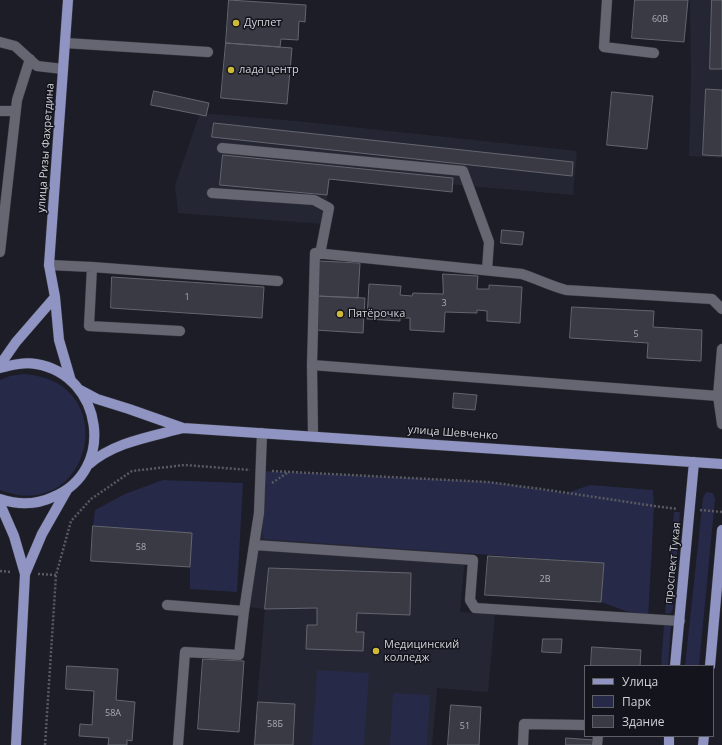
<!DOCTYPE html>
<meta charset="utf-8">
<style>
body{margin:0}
#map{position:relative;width:722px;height:745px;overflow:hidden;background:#1c1d26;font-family:"Open Sans",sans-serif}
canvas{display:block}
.legend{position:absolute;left:584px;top:665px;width:130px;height:72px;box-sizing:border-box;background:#13141c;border:1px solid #5f6067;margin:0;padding:5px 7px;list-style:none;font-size:12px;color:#d1d1d7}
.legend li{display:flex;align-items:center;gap:8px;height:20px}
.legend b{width:20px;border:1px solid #5f6067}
</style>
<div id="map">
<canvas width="722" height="745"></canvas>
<ul class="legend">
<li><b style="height:5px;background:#8f94c2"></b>Улица</li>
<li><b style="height:11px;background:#272948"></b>Парк</li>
<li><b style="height:11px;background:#393a44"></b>Здание</li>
</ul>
</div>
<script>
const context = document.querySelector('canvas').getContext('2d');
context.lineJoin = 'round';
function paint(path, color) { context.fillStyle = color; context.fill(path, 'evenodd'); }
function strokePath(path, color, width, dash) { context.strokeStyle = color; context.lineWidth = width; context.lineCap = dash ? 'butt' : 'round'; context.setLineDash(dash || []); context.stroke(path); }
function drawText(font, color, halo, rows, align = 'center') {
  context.font = font + ' "Open Sans",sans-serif'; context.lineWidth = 3; context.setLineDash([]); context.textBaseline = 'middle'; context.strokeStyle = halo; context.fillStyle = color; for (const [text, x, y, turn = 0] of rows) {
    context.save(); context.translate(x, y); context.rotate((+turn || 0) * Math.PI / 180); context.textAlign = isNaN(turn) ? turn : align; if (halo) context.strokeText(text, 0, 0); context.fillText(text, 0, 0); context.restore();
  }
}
paint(new Path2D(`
 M 690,0 L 722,0 L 722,158 L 689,156 L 691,77 Z
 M 200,113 L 296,121 L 577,151 L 573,195 L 331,174 L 323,224 L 178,213 L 175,185 Z
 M 255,530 L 466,549 L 460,612 L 495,615 L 488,692 L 437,688 L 432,745 L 253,745 L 265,609 L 248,607 Z`), '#242633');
paint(new Path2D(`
 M 24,374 C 125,381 91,526 0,490 L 0,380 L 10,376 Z
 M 261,471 L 488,482 L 592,497 L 567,493 L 590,485 L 653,490 L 654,507 L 648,619 L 601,602 L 604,563 L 264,539 L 259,513 Z
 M 163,480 L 243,483 L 237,592 L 190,589 L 190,567 L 192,533 L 93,526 L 95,510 L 125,494 Z
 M 706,492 L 713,493 L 715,499 L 699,666 L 685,666 L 703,498 Z
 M 674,512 L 680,512 L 673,609 L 670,614 L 665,613 Z
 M 664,625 L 671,626 L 668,666 L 661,666 Z
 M 317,670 L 369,673 L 364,745 L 312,745 Z
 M 393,693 L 430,695 L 427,745 L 390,745 Z`), '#272948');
const building = new Path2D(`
 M 229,0 L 306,5 L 305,22 L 299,21 L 298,40 L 281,39 L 280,47 L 226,43 Z
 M 635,0 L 688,0 L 684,42 L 632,38 Z
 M 712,0 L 722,0 L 722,69 L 710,69 Z
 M 226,43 L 292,48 L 287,104 L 221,98 Z
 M 706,89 L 722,90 L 722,156 L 703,155 Z
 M 154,91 L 209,103 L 206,116 L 151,105 Z
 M 612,92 L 653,96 L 647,149 L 607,145 Z
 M 214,123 L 573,162 L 572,176 L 212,137 Z
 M 223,155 L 453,178 L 452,192 L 329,179 L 327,195 L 220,185 Z
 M 502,230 L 524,232 L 522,245 L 501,243 Z
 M 319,261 L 360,263 L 358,298 L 317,296 Z
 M 443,274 L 478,276 L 477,289 L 489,289 L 489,285 L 522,287 L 520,323 L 487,321 L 487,311 L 477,310 L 477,313 L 445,312 L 444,332 L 410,330 L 410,318 L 400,318 L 400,321 L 367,319 L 369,284 L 401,286 L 400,295 L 412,296 L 413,293 L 443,294 Z
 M 112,277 L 264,287 L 262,318 L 111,308 Z
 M 317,296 L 365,298 L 363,333 L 315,330 Z
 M 572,307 L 654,311 L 653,327 L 702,330 L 701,361 L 647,358 L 648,343 L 570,338 Z
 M 454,393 L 477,395 L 475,410 L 453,408 Z
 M 93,526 L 192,533 L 190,567 L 91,561 Z
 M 488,556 L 604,563 L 601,602 L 485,595 Z
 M 269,568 L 411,573 L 410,615 L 357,613 L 356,632 L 364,632 L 363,651 L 306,649 L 307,625 L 317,625 L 317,608 L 265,609 Z
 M 543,639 L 562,639 L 561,653 L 542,652 Z
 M 592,647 L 641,650 L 640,666 L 591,666 Z
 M 203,659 L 244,661 L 239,732 L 198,729 Z
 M 67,666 L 118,669 L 116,700 L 135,702 L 132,741 L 127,740 L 127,745 L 108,745 L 109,738 L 79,736 L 80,724 L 92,725 L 94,691 L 66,689 Z
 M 258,702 L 295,704 L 293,745 L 255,745 Z
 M 451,705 L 481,707 L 479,745 L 448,745 Z
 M 566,738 L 594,740 L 593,745 L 566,745 Z`);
paint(building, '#393a44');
strokePath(building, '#63656f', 1);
const minor = new Path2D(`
 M 607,0 L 604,47 L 654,53
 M 0,42 L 15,46 L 37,66 L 63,69
 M 65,43 L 208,52
 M 0,111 L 15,111
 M 222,148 L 463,171 L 489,242 L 487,270
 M 212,193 L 314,200 L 329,208 L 320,254
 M 0,252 L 17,100 L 30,59
 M 49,265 L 92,267 L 89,326 L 180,331
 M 92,267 L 278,281
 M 312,365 L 718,396 L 722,424
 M 718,396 L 722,349
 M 262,433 L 259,513 L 254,545 L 473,560 L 470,600 L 475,608 L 680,621
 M 313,435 L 312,365 L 315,253 L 522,274 C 537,279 551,286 566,290 L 712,299 L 722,309
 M 167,605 L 244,611 L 254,545
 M 178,745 L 185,652 L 239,655 L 244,611
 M 523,745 L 524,724 L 585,725
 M 597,745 L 598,736`);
const major = new Path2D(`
 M 68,0 L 49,265 L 55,297 L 59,340 L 71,381
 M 0,365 L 16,342 L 55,297
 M 0,368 C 12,365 24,362 36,364 C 103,375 117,471 53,497 C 36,505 18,505 0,499
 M 80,390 L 97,399 L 129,409 L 183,428 L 722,464
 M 88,465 C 114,442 150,437 183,428
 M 0,504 L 14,536 L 25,574
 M 675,666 L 694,462
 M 710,666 L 722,530
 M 16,745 L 25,574 L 42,534 L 67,490
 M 669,745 L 669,736
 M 703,745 L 704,736`);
strokePath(minor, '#37373f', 11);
strokePath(major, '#37373f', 11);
strokePath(new Path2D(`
 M 272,471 L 488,482 L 548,490 L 661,507 L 677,509
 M 272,483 L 287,473
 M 700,510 L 722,512
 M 0,571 L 11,572
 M 38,574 L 56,575
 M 45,745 L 56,575 L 71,521 L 91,499 L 132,471 L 185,465 L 250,470`), '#595a62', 2.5, [2, 2]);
strokePath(minor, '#656671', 10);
strokePath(major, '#8f94c2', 10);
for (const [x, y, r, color] of [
 [236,23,4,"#ceb938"],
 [231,70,4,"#ceb938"],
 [340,314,4,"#ceb938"],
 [376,651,4,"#ceb938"]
]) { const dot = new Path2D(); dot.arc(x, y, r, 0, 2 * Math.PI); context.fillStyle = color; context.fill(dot); strokePath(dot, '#13141c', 1.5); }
drawText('9px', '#ababb2', null, [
 ["60В",660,19],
 ["1",187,297],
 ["3",444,303],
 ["5",636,334],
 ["58",141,547],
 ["2В",545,579],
 ["58А",113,713],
 ["58Б",275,724],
 ["51",465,726]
]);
drawText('11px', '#d1d1d7', '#13141c', [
 ["Дуплет",244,23],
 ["лада центр",239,70],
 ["Пятёрочка",348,314],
 ["Медицинский",384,645],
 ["колледж",384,658]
], 'left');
drawText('11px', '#d1d1d7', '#13141c', [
 ["улица Ризы Фахретдина",46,148,-86],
 ["улица Шевченко",453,433,4],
 ["проспект Тукая",673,563,-84]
]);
</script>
